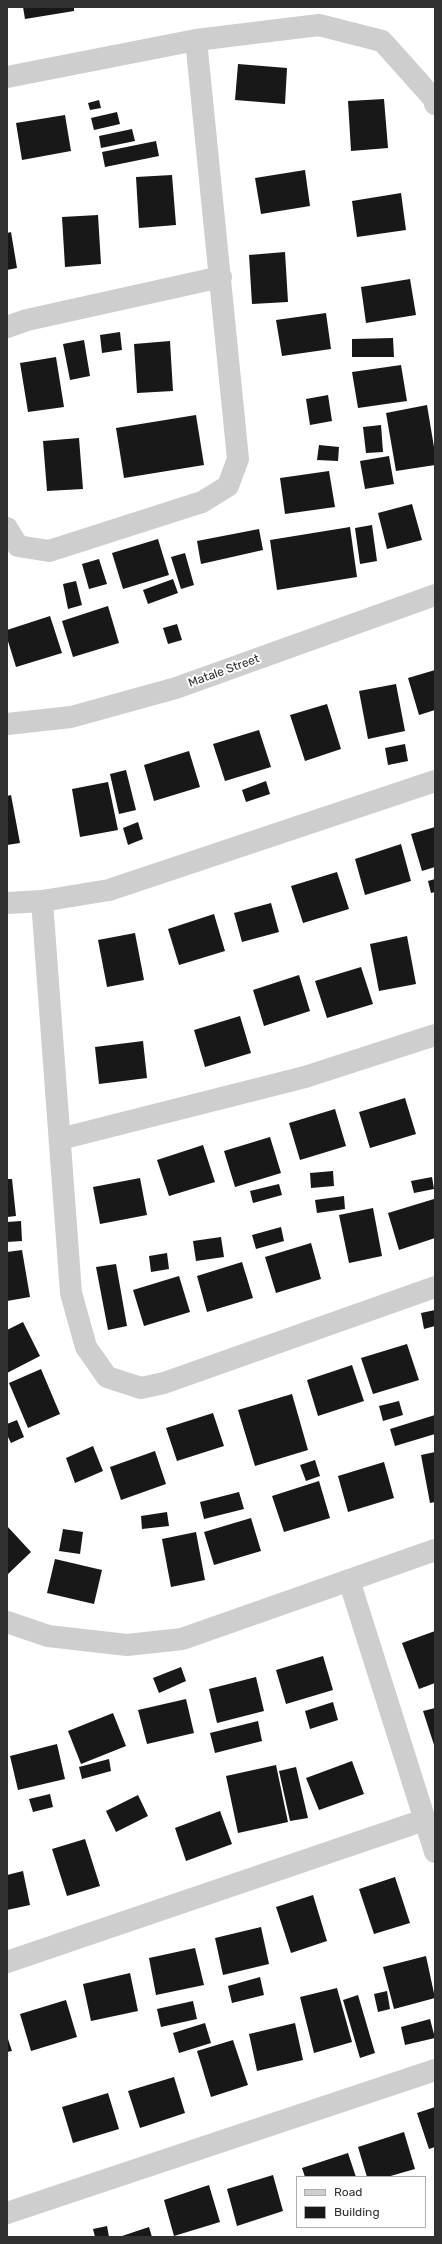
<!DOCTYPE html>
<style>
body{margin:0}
#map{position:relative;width:442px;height:2244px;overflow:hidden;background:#fff;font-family:Rubik,sans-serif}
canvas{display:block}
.frame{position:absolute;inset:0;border:8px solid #313131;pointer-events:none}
.legend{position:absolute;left:296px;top:2176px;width:130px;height:52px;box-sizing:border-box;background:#fff;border:1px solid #adadad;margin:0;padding:5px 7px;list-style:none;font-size:12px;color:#313131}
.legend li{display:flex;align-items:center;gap:8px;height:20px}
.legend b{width:20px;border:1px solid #adadad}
</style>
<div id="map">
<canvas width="442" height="2244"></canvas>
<div class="frame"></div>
<ul class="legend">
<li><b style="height:5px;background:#cecece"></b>Road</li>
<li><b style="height:11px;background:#181818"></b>Building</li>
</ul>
</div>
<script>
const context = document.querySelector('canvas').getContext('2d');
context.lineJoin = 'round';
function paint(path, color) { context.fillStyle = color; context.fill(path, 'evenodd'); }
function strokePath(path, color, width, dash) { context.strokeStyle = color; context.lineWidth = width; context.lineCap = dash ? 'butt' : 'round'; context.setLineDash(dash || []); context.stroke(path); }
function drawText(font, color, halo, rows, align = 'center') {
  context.font = font + ' Rubik,sans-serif'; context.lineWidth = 4; context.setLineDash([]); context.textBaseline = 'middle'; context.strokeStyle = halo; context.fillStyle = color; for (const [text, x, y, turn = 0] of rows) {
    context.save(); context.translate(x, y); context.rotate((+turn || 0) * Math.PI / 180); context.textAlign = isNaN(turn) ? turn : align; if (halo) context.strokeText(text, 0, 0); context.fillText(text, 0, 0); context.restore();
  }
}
paint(new Path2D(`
 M 23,7 L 74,7 L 74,11 L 25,19 Z
 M 238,64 L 287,68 L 285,104 L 235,100 Z
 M 384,99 L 388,148 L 351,151 L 348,101 Z
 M 99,100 L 101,108 L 90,110 L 88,103 Z
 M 117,112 L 120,124 L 94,130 L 91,118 Z
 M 65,115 L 71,151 L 22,160 L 16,123 Z
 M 132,129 L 135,141 L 101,148 L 99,136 Z
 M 156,141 L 159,156 L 105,167 L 102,152 Z
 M 305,170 L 310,206 L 261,214 L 255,178 Z
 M 172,175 L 176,225 L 139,228 L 136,177 Z
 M 401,193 L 406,230 L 357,237 L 352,201 Z
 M 98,215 L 101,264 L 65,267 L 62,217 Z
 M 11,232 L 17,268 L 7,270 L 7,233 Z
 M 285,252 L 288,302 L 252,304 L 249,255 Z
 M 410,279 L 416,315 L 366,323 L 361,287 Z
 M 326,313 L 331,349 L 282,356 L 276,320 Z
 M 120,332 L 122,350 L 102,353 L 100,335 Z
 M 393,338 L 394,357 L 352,357 L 352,339 Z
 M 84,340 L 90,376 L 70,380 L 63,344 Z
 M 170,341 L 173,391 L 137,393 L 134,344 Z
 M 56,357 L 64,407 L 28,412 L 20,363 Z
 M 401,365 L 407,401 L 358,408 L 352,372 Z
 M 328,395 L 332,421 L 310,425 L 306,399 Z
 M 427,405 L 435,453 L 435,465 L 396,471 L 386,413 Z
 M 196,415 L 204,465 L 124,478 L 116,428 Z
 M 381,425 L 383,452 L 366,453 L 363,427 Z
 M 79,438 L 83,489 L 47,491 L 43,441 Z
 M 319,445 L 339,447 L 338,461 L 317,460 Z
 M 389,456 L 394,484 L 365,489 L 360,461 Z
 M 329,471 L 335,507 L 285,514 L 280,478 Z
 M 412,504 L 422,540 L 387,549 L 378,513 Z
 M 372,525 L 377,561 L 360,564 L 355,528 Z
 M 350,527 L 357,577 L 277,590 L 270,540 Z
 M 259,529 L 263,550 L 201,564 L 197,541 Z
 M 158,539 L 169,575 L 123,589 L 112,553 Z
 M 185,553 L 194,585 L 181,589 L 171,557 Z
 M 99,559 L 107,584 L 89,589 L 82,564 Z
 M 173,579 L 178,593 L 148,604 L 143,590 Z
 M 76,581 L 82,605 L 68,609 L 63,584 Z
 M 108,606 L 119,643 L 73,657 L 62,621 Z
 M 50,616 L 62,653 L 16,667 L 7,638 L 7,630 Z
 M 177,624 L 182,640 L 168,644 L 163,628 Z
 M 435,670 L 435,710 L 419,715 L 408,678 Z
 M 396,684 L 405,731 L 368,739 L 359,691 Z
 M 327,704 L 341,749 L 305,761 L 290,715 Z
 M 259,730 L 271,767 L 225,781 L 213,744 Z
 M 405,744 L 408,761 L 388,765 L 385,748 Z
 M 189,751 L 200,787 L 154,801 L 144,765 Z
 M 126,770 L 136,810 L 119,814 L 110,774 Z
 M 266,781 L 270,794 L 246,802 L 242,790 Z
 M 108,782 L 118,830 L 80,837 L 72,789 Z
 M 11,795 L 20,843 L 7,845 L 7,796 Z
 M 138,822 L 143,839 L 128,845 L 123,828 Z
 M 435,827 L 435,867 L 422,871 L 411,834 Z
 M 401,844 L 411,881 L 365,895 L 355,859 Z
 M 337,872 L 349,909 L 303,923 L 291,886 Z
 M 435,879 L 435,892 L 431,893 L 428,881 Z
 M 271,903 L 279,932 L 242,942 L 234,913 Z
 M 214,914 L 225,951 L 179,965 L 168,929 Z
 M 135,933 L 144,980 L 107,987 L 98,940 Z
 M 407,936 L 416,984 L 379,991 L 370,944 Z
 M 361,967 L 373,1004 L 327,1018 L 315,981 Z
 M 299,975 L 310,1011 L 264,1026 L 253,990 Z
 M 240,1016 L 251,1053 L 205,1067 L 194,1030 Z
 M 143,1041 L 147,1078 L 99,1084 L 95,1047 Z
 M 405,1098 L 416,1134 L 370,1148 L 359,1112 Z
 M 335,1109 L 346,1146 L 300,1160 L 289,1123 Z
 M 270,1137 L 281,1173 L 235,1187 L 224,1151 Z
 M 203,1145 L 215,1182 L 169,1196 L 157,1160 Z
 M 333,1171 L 334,1186 L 311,1188 L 310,1173 Z
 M 432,1177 L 434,1189 L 414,1193 L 411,1181 Z
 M 140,1178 L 147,1215 L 100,1224 L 93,1187 Z
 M 7,1179 L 12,1179 L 16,1216 L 7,1217 Z
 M 279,1184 L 282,1195 L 253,1203 L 250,1191 Z
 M 344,1196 L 345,1209 L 317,1213 L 315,1200 Z
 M 434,1199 L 435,1238 L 399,1250 L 388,1213 Z
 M 373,1208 L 382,1256 L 349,1263 L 339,1215 Z
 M 21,1221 L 22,1241 L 7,1242 L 7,1222 Z
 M 281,1227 L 284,1241 L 256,1249 L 252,1235 Z
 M 221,1237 L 224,1257 L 196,1261 L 193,1241 Z
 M 311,1243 L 321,1279 L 276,1293 L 265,1257 Z
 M 22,1250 L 30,1297 L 7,1301 L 7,1252 Z
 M 167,1253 L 169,1269 L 151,1272 L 149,1256 Z
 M 242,1262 L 253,1298 L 207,1312 L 197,1276 Z
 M 116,1264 L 127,1326 L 108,1330 L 96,1267 Z
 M 179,1276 L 190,1312 L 144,1326 L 133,1290 Z
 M 435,1310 L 435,1326 L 424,1329 L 421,1313 Z
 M 23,1322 L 40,1356 L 7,1373 L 7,1330 Z
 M 407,1344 L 419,1380 L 373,1394 L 361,1358 Z
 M 352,1365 L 364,1401 L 318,1416 L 307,1380 Z
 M 41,1369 L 60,1414 L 28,1428 L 9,1383 Z
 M 292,1394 L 308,1450 L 255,1466 L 238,1410 Z
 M 399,1401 L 403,1415 L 383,1421 L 379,1406 Z
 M 213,1413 L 224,1446 L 177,1461 L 166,1428 Z
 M 435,1415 L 435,1434 L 395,1446 L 390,1429 Z
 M 17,1420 L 24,1437 L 11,1443 L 7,1435 L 7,1424 Z
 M 93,1446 L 103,1471 L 75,1483 L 66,1458 Z
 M 155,1451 L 166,1484 L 121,1500 L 110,1467 Z
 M 435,1452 L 435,1502 L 430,1503 L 421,1455 Z
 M 315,1460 L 320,1476 L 306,1481 L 300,1465 Z
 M 384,1462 L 394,1498 L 348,1512 L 338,1476 Z
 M 319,1481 L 330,1518 L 284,1532 L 272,1496 Z
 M 239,1492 L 244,1509 L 204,1519 L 200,1502 Z
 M 167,1512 L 169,1526 L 142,1529 L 141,1516 Z
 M 251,1518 L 261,1551 L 214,1565 L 204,1532 Z
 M 7,1526 L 31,1552 L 7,1575 Z
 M 63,1529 L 83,1532 L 80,1554 L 59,1551 Z
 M 196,1532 L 205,1580 L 171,1587 L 162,1539 Z
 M 55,1559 L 102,1570 L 94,1604 L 47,1593 Z
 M 435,1631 L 435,1683 L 419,1689 L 402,1643 Z
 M 323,1656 L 333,1690 L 286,1704 L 276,1670 Z
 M 181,1667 L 186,1681 L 159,1693 L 153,1678 Z
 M 256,1677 L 264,1711 L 217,1723 L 209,1689 Z
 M 186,1699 L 194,1733 L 147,1744 L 138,1710 Z
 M 333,1702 L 338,1720 L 310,1729 L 305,1711 Z
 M 435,1708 L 435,1748 L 423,1711 Z
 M 113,1713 L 126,1746 L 81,1764 L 68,1731 Z
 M 258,1721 L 262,1741 L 215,1753 L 210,1733 Z
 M 57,1744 L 65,1779 L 18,1790 L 10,1756 Z
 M 109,1759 L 111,1771 L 82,1779 L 79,1767 Z
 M 352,1761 L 364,1794 L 319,1810 L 306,1778 Z
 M 276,1765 L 288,1822 L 238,1833 L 226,1776 Z
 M 296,1767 L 308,1818 L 290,1821 L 279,1771 Z
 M 50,1794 L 53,1807 L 33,1812 L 29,1799 Z
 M 138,1795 L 148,1816 L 116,1832 L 106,1811 Z
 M 220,1811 L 232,1844 L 186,1861 L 175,1828 Z
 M 85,1839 L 100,1886 L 67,1896 L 52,1849 Z
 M 23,1871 L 30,1905 L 7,1910 L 7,1875 Z
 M 395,1877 L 410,1923 L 374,1934 L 359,1889 Z
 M 313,1895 L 327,1941 L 291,1953 L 276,1907 Z
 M 261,1927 L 269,1964 L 223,1975 L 215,1938 Z
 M 195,1948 L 204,1985 L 156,1995 L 149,1958 Z
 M 426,1956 L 435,1998 L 394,2009 L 383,1967 Z
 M 130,1973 L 138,2011 L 91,2021 L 83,1984 Z
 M 260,1977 L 264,1995 L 232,2003 L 228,1986 Z
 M 337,1988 L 352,2042 L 314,2053 L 300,1997 Z
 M 387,1991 L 390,2009 L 378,2012 L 374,1994 Z
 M 358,1995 L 375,2053 L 360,2058 L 343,2000 Z
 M 66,2000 L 77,2037 L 31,2051 L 20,2014 Z
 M 193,2001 L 197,2019 L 161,2027 L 157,2009 Z
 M 430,2019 L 435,2038 L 405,2045 L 401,2027 Z
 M 205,2023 L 211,2043 L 179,2053 L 173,2033 Z
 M 295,2023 L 303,2060 L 257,2071 L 249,2034 Z
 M 7,2036 L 12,2051 L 7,2052 Z
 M 233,2040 L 248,2085 L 211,2097 L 197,2051 Z
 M 174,2077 L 185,2113 L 140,2128 L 128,2091 Z
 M 108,2093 L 119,2129 L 73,2143 L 62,2107 Z
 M 435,2107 L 435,2147 L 429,2149 L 417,2113 Z
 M 404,2132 L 415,2169 L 387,2177 L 367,2177 L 358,2147 Z
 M 348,2153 L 356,2177 L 305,2177 L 302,2168 Z
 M 273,2175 L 283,2211 L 237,2226 L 227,2189 Z
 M 209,2185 L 220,2222 L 174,2236 L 164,2200 Z
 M 107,2226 L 109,2237 L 95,2237 L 93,2229 Z
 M 149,2227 L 152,2237 L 119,2237 Z`), '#181818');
strokePath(new Path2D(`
 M 7,77 L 196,40 L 319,25 L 382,41 L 434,99 L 435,104
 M 7,327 L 27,320 L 221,277
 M 7,528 L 18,546 L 49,551 L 202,502 L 228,486 L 238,459 L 196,40
 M 7,724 L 71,717 L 176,688 L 435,595
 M 42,901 L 71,1293 L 86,1347 L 107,1377 L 141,1388 L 164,1383 L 435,1287
 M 7,903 L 42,901 L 109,890 L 435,781
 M 60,1139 L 305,1077 L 435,1035
 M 349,1580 L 435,1852
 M 7,1622 L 48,1636 L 127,1645 L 182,1639 L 435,1550
 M 7,1962 L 424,1820
 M 7,2213 L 435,2070`), '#cecece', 22);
drawText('12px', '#313131', '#fff', [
 ["Matale Street",224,671,-20]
]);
</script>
